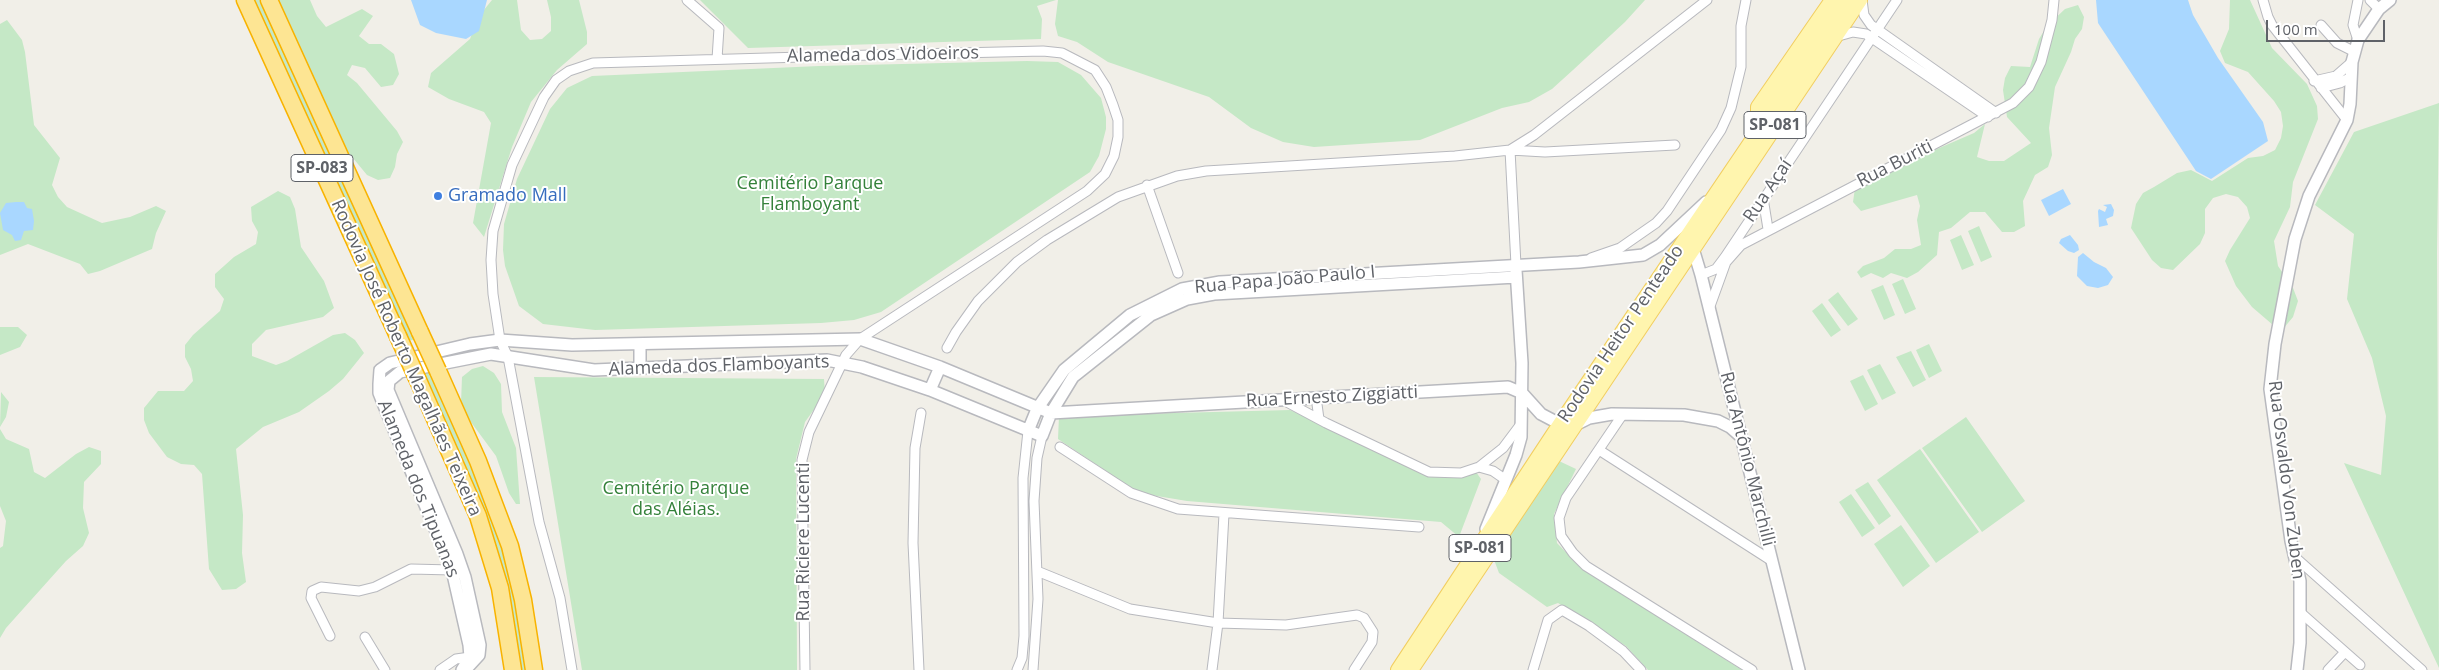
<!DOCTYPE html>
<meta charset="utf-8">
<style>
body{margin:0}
#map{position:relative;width:2439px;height:670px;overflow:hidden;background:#f1efe8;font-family:"Open Sans",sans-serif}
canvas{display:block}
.scale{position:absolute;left:2266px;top:20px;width:119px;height:22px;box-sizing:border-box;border:2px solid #5f6268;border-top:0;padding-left:6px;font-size:15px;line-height:18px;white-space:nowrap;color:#5f6268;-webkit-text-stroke:4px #fff;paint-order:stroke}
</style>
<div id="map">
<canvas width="2439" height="670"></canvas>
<div class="scale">100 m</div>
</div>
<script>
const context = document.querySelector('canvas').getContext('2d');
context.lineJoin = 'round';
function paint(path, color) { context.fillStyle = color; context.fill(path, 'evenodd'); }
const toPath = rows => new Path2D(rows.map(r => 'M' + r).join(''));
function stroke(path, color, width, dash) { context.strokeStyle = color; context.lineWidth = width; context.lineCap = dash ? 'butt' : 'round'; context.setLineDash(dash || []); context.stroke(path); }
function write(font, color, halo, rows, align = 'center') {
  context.font = font + ' "Open Sans",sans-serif'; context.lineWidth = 4; context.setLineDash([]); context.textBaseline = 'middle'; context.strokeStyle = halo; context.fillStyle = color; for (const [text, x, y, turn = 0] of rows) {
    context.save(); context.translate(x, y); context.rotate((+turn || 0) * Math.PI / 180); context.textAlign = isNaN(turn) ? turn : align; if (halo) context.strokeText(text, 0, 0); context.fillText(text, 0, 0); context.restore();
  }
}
paint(toPath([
 [251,0,263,0,418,339,407,341],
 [276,0,310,0,317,16,326,27,362,9,373,16,359,36,369,44,381,44,394,54,399,74,393,85,381,87,365,68,352,65,347,75,357,83,397,131,403,142,397,154,395,167,390,178,378,180,367,175,343,146],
 [492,0,517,0,521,30,530,40,542,39,551,31,551,17,547,0,579,0,587,32,587,44,557,70,531,102,512,147,484,237,473,223,491,123,484,112,449,99,428,87,431,73,470,39,479,16],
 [700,0,1056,0,1037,6,1042,19,1041,39,748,48],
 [1058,0,1645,0,1625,22,1573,70,1552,89,1529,102,1502,108,1420,140,1314,147,1283,142,1251,128,1209,97,1108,62,1077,42,1058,36,1055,24],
 [2230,0,2250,0,2272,48,2307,84,2317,106,2318,119,2293,182,2290,207,2274,241,2278,266,2293,288,2298,301,2293,317,2283,329,2273,325,2252,307,2236,286,2225,261,2230,250,2250,218,2247,207,2238,197,2226,194,2213,198,2205,209,2205,233,2200,244,2173,270,2161,268,2152,260,2131,228,2136,204,2143,193,2154,187,2177,173,2191,170,2212,181,2248,158,2263,156,2275,150,2281,138,2283,126,2281,112,2274,101,2248,72,2225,63,2220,51,2229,29],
 [2078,5,2084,17,2082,29,2075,39,2071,52,2055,87,2049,128,2052,155,2048,167,2035,175,2023,201,2025,226,2014,232,2002,232,1985,212,1970,212,1951,228,1939,232,1937,255,1918,272,1907,278,1891,273,1883,278,1871,273,1861,278,1857,272,1863,266,1884,258,1895,249,1911,249,1921,245,1917,220,1920,206,1917,195,1861,211,1853,202,1855,188,1900,165,1974,133,1985,124,1977,157,1989,161,2004,161,2031,143,2007,117,2003,90,2005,78,2011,66,2030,67,2039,39,2047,26,2065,9],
 [7,20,22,40,25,52,34,125,60,158,52,185,58,197,67,207,102,223,130,217,156,206,166,211,156,233,152,249,100,271,88,274,80,264,28,244,0,255,0,24],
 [1027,61,1058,62,1081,75,1101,98,1106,117,1106,129,1099,156,1090,172,881,312,854,320,821,323,595,330,543,324,519,306,505,266,503,250,504,224,517,179,550,109,567,88,592,76,819,66],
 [2439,103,2437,252,2439,668,2344,463,2381,475,2386,416,2372,358,2347,299,2354,234,2315,205,2354,132],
 [278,191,290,197,295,209,301,247,324,281,334,308,323,317,266,330,252,344,252,356,276,365,287,361,333,335,345,333,355,340,364,353,343,379,329,391,299,412,263,427,236,449,243,515,242,553,246,582,236,589,222,590,209,569,202,474,194,465,181,464,167,457,149,433,144,420,144,408,158,391,184,391,193,381,191,369,185,357,185,345,193,335,220,311,224,299,215,287,215,274,234,257,256,244,258,232,252,221,251,207],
 [1979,226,1992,257,1981,262,1968,231],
 [1961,235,1974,265,1962,270,1950,240],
 [1903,279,1916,309,1905,314,1892,284],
 [1883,285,1895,315,1884,320,1871,290],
 [1838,292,1858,319,1848,326,1828,300],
 [1822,303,1841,330,1831,337,1812,311],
 [0,327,18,327,27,335,20,347,0,355],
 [1929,344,1942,371,1929,378,1916,350],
 [1911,351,1926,380,1913,387,1896,357],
 [1880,364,1896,393,1882,400,1867,370],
 [483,366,494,373,501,384,502,412,516,448,520,504,516,504,509,493,496,456,465,414,461,403,462,377,472,369],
 [432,369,502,538,530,670,518,670,514,635,422,373],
 [1863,375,1878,404,1865,411,1850,381],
 [534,377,824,379,825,394,805,422,796,459,797,670,582,670],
 [1,392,9,402,6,417,0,427],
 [1290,410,1427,474,1476,472,1481,479,1459,537,1441,522,1187,501,1139,493,1058,439,1059,416],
 [1966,417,2025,501,1982,532,1922,448],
 [0,429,6,439,29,449,34,472,45,478,76,454,89,447,101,451,101,464,84,482,83,508,89,533,83,546,66,561,6,628,0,638,0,548,3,546,6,521,0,506],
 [1920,449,1979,532,1936,563,1877,480],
 [1559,461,1576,469,1554,514,1557,543,1580,567,1742,670,1648,670,1626,646,1558,603,1547,607,1499,573,1493,557],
 [1868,482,1891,516,1879,525,1855,490],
 [1851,494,1875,528,1862,537,1839,502],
 [1901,525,1930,566,1903,587,1874,544]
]), '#c5e8c6');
paint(toPath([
 [411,0,487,0,479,31,466,39,436,33,420,25],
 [2096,0,2188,0,2193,15,2218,58,2263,122,2268,141,2211,179,2196,171,2098,23],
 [2063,189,2071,204,2049,216,2041,200],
 [16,202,24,202,27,208,32,209,34,221,33,230,24,231,21,240,15,241,12,235,3,230,0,213,6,203],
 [2111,204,2114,210,2113,216,2106,219,2108,225,2099,227,2098,211,2099,209,2105,212,2107,207,2103,205],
 [2070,235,2078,245,2079,250,2074,253,2068,251,2059,243,2061,239],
 [2083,253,2094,262,2106,268,2113,277,2108,285,2098,288,2087,286,2077,276,2078,257]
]), '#a9d7ff');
const minor = toPath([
 [687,0,719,28,717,59],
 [1862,0,1864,15,1871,25,1996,113],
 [2263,0,2268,17,2272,25,2347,120],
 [2358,0,2353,25,2358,40],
 [2370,0,2379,9],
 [2321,25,2337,43,2355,52],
 [1835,37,1853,32,1866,34,1988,117],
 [2314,81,2336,76,2352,62],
 [2321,88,2340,83,2351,77],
 [1147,185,1178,273],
 [1763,198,1768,229],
 [1591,258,1620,248,1656,223,1667,211,1721,130,1731,108,1741,67,1741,26,1746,0],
 [1516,265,1510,150,1534,135,1707,0],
 [1701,275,1716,269,1725,257,1897,0],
 [1709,309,1726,262,1741,245,2013,103,2029,87,2041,62,2052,20,2054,0],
 [947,348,956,332,978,301,1017,262,1047,240,1118,197,1177,176,1206,171,1455,156,1510,150,1545,152,1675,145],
 [1316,397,1319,419],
 [1283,400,1326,423,1429,472,1461,473,1479,467,1503,448,1521,424],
 [1623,414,1566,498,1559,518,1561,536,1573,553,1586,566,1752,670],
 [1060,447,1131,493,1178,509,1419,527],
 [1599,450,1772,561],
 [1479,467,1493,471,1506,480],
 [2296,558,2422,670],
 [1037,571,1130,609,1218,623,1286,625,1357,615,1364,618,1373,632,1372,642,1354,670],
 [2300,612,2360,665],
 [330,636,311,598,312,591,321,587,359,591,375,587,411,569,452,570],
 [365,637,385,670],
 [440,670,456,659,470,657],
 [572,670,560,598,539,522,508,357,500,340,493,294,491,260,493,231,512,165,544,97,556,80,569,71,593,63,872,55,1043,51,1062,53,1095,70,1106,87,1113,105,1118,120,1118,137,1114,156,1105,174,1087,191,860,339,846,355,809,432,802,460,805,670],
 [919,670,913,543,915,448,921,413],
 [1017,670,1022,658,1024,636,1023,478,1028,431],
 [1033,670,1038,599,1034,501,1037,458,1042,436],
 [1212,670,1218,623,1224,514],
 [1533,670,1548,620,1562,610,1589,626,1623,651,1641,670],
 [2328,670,2345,652]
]);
const tertiary = toPath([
 [1686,246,1695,255,1701,275,1799,670],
 [640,344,640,368],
 [930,390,940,367],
 [1028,431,1037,409,1064,370,1130,315,1182,289,1220,282,1579,262,1643,255,1660,245,1706,202],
 [1486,529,1516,455,1521,437,1522,363,1516,270],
 [468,667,479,655,480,645,465,577,457,554,388,390,389,381,400,372,491,354,594,370,827,360,862,367,930,390,1042,436,1051,413,1073,377,1151,315,1187,299,1214,294,1516,277],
 [462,670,470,657,469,645,452,570,387,413,379,393,379,384,380,370,390,363,470,344,500,340,572,345,860,339,940,367,1051,413,1508,387,1522,393,1541,414,1560,424,1575,425,1589,418,1612,414,1684,415,1718,421,1730,427,1739,435],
 [2297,670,2300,643,2300,581,2291,541,2270,389,2275,344,2295,239,2309,196,2347,120,2350,104,2352,62,2358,40,2379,9,2390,0]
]);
const primary = toPath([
 [1758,133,1758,107,1832,0],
 [1398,670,1560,424,1847,0],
 [1411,670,1860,0]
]);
const motorway = toPath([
 [245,0,398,336],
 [269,0,420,332],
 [438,371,478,461,510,546,523,600,534,670],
 [417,378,478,516,500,588,513,670]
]);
stroke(minor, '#b8b9be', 11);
stroke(tertiary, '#b8b9be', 14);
stroke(primary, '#f2ce60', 16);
stroke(motorway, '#f8b300', 19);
stroke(minor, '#fff', 9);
stroke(tertiary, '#fff', 11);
stroke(primary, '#fff5ae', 14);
stroke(motorway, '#fde593', 16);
const motorwayBridge = toPath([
 [420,332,438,371],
 [398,336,417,378]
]);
stroke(motorwayBridge, '#f8b300', 19, []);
stroke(motorwayBridge, '#fde593', 16);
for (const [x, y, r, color] of [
 [438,196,5,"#3f7fe0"]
]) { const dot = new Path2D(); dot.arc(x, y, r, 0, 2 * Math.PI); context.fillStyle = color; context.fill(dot); stroke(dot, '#fff', 2); }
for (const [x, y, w] of [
 [1775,125,62],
 [322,168,62],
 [1480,548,62]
]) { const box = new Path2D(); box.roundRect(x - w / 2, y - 13.5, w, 27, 4); context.fillStyle = '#fff'; context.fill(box); stroke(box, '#5f6268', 1); }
write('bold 16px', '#5f6268', null, [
 ["SP-081",1775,125],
 ["SP-083",322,168],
 ["SP-081",1480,548]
]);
write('18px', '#5f6268', '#fff', [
 ["Alameda dos Vidoeiros",883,55,-1],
 ["Rua Buriti",1895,164,-27],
 ["Rua Açaí",1768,191,-56],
 ["Rua Papa João Paulo I",1285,280,-5],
 ["Rodovia Heitor Penteado",1621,334,-56],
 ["Rodovia José Roberto Magalhães Teixeira",406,358,66],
 ["Alameda dos Flamboyants",719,366,-2],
 ["Rua Ernesto Ziggiatti",1332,397,-3],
 ["Rua Antônio Marchilli",1747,459,76],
 ["Rua Osvaldo Von Zuben",2286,480,83],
 ["Alameda dos Tipuanas",418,489,68],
 ["Rua Riciere Lucenti",804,542,-90]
]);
write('18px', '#34813a', '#fff', [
 ["Cemitério Parque",810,184],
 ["Flamboyant",810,205],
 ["Cemitério Parque",676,489],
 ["das Aléias.",676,510]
]);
write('18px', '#366cbe', '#fff', [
 ["Gramado Mall",448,196]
], 'left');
</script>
